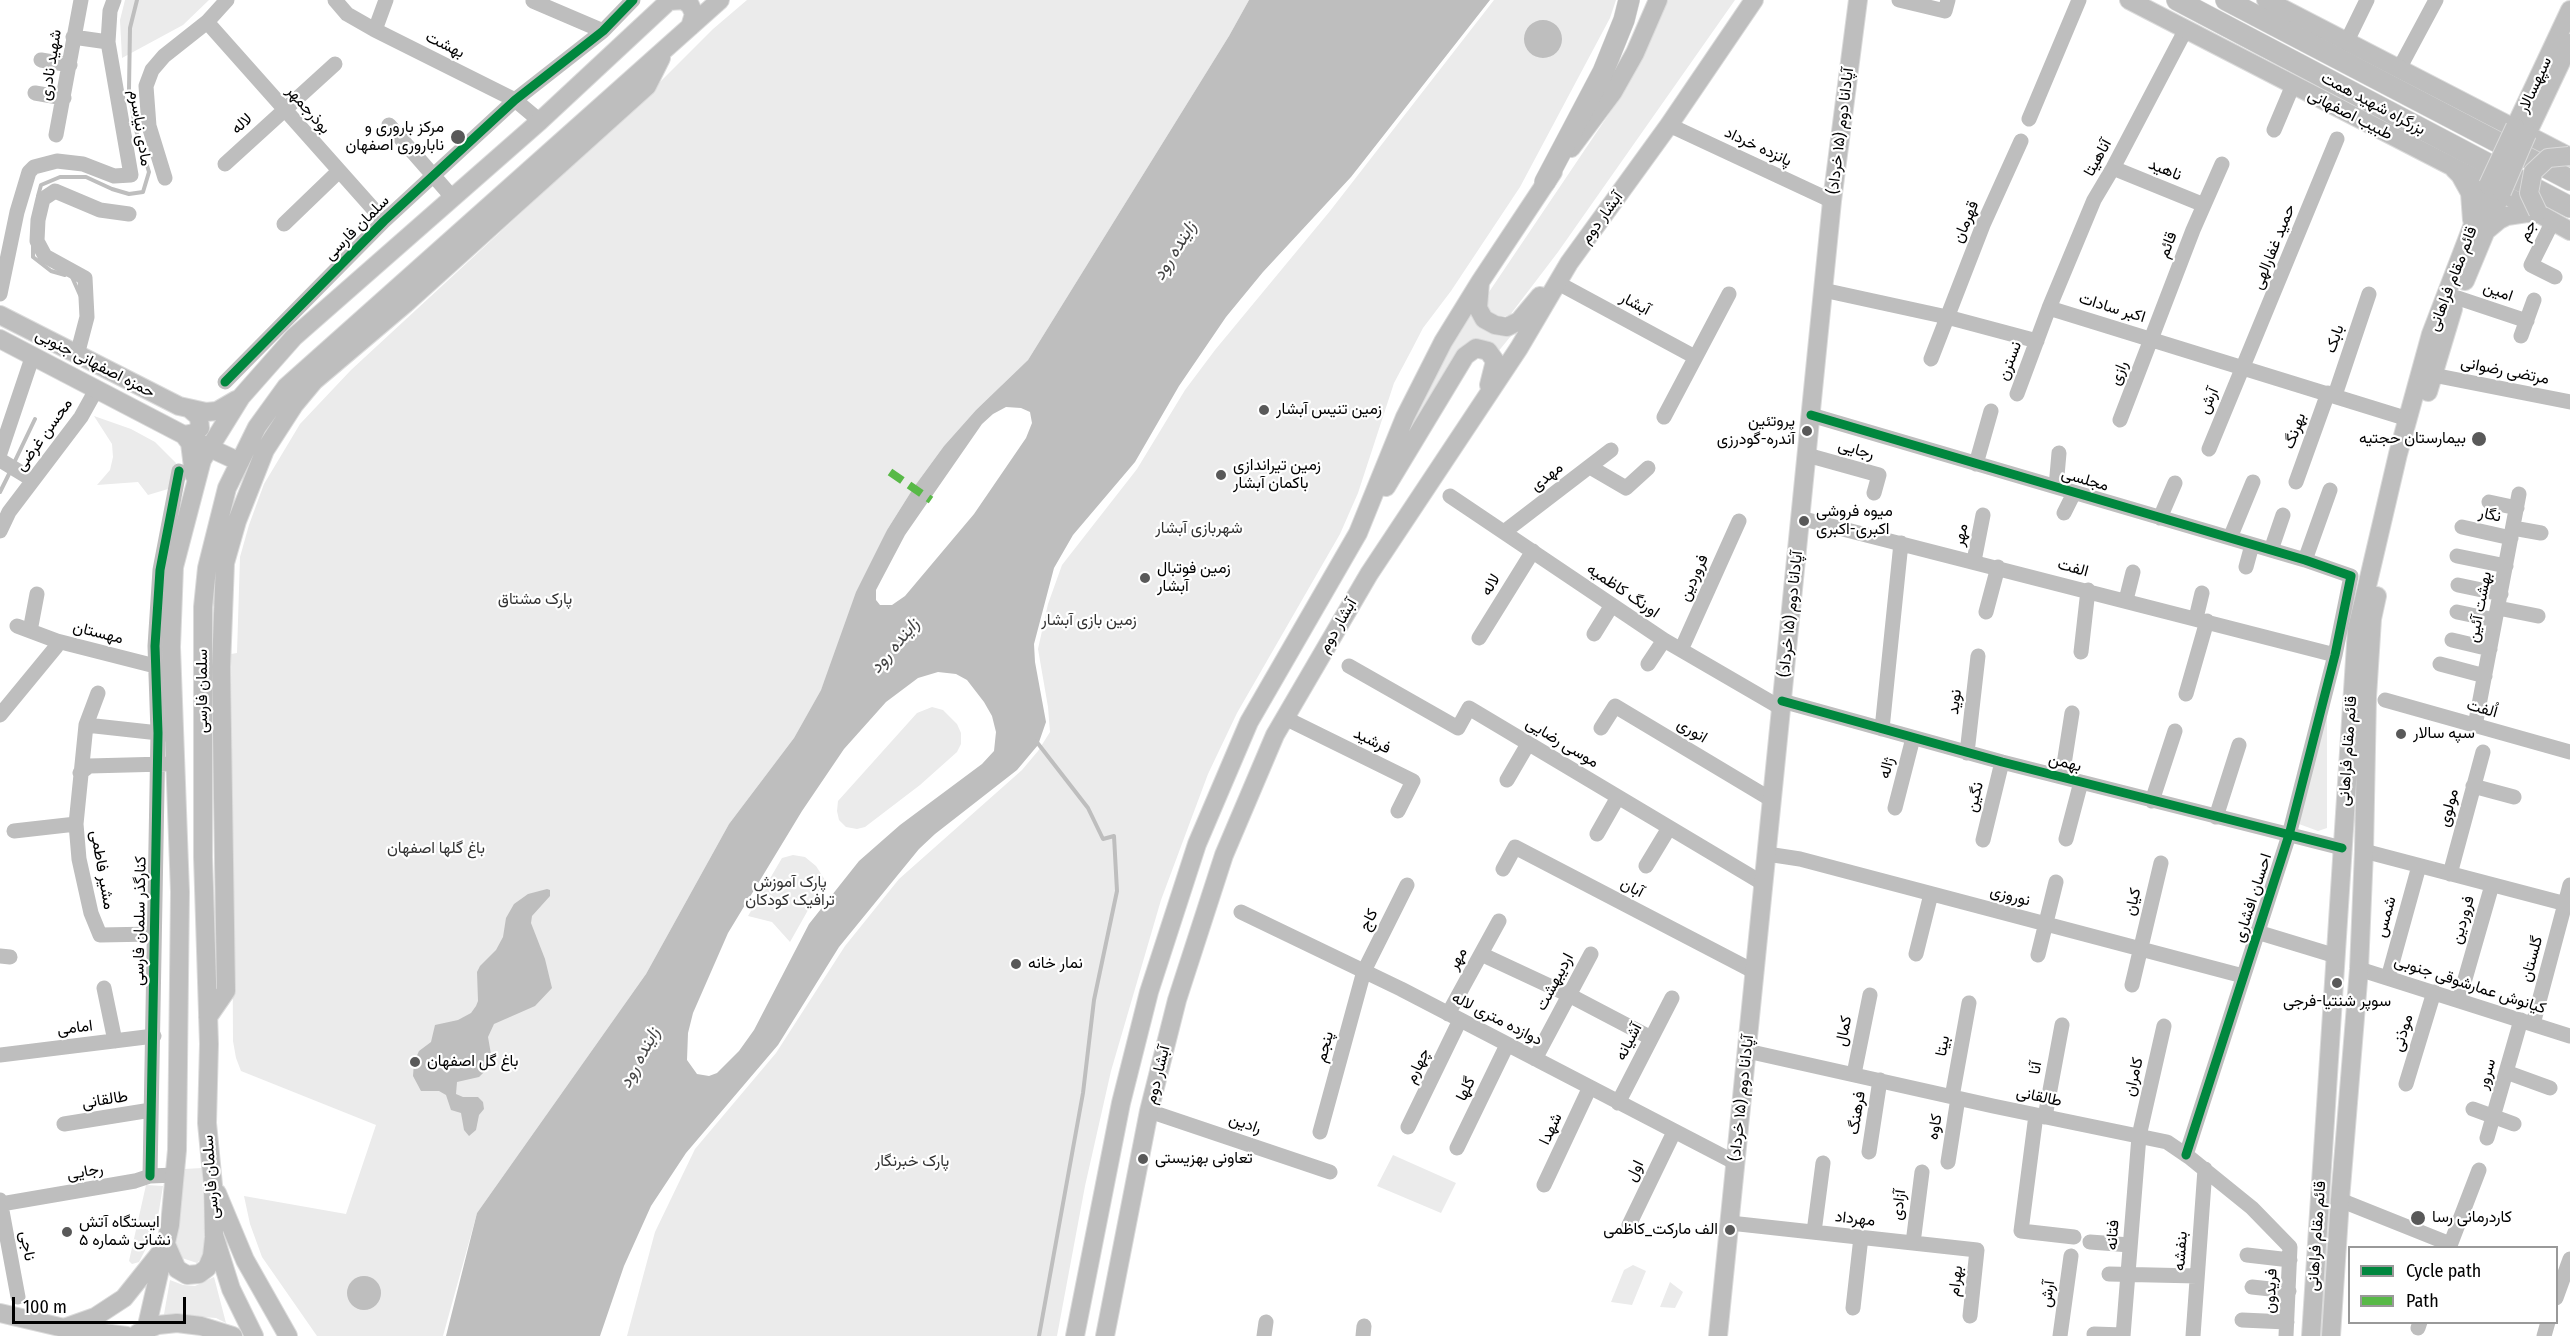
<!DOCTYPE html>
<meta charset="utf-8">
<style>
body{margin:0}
#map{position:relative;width:2570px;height:1336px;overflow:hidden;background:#fff;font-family:"Fira Sans Condensed",sans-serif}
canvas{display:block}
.legend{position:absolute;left:2348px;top:1246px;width:210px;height:78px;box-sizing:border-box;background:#fff;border:2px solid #999;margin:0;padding:8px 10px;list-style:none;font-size:18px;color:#000}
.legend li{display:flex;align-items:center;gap:12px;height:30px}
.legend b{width:30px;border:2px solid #999}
.scale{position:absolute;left:12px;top:1297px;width:174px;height:27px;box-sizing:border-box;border:3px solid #000;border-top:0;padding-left:8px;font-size:18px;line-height:21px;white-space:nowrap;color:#000;-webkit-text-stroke:4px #fff;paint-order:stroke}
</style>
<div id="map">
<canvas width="2570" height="1336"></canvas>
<ul class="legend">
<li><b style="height:8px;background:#00873e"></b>Cycle path</li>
<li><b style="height:8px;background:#58b947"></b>Path</li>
</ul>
<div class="scale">100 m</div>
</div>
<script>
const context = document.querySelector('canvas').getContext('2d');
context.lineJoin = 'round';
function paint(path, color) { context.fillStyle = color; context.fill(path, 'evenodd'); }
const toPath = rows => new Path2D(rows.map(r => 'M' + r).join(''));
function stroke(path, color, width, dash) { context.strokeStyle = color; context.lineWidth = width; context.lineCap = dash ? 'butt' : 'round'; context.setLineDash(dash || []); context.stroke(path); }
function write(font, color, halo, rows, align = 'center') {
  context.font = font + ' "Fira Sans Condensed",Vazirmatn,sans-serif'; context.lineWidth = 4.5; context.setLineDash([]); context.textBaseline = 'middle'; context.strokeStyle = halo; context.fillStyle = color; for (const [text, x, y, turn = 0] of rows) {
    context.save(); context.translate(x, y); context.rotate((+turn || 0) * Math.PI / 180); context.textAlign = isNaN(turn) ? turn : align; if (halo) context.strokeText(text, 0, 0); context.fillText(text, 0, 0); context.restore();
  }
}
paint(toPath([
 [125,0,209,0,183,25,122,58,120,20],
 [747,0,1249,0,1229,36,1028,360,976,410,944,446,914,487,887,530,821,690,794,738,729,824,646,974,477,1213,443,1336,317,1336,262,1257,250,1224,244,1196,346,1214,376,1125,241,1071,236,1058,233,1041,231,654,237,653,240,557,249,525,264,484,300,424,351,370,628,114,713,29],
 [1494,0,1616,0,1610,18,1520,187,1451,291,1423,328,1410,353,1394,383,1358,493,1340,534,1237,713,1208,774,1161,900,1111,1071,1085,1186,1057,1336,627,1336,655,1232,695,1149,776,1053,845,946,899,879,1022,770,1038,751,1050,732,1048,707,1038,649,1048,604,1062,565,1137,469,1185,390,1215,350,1330,211],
 [1665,0,1735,0,1558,252,1510,315,1497,318,1487,309,1485,302,1489,292,1619,99],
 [1471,308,1515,331,1497,353,1493,345,1482,340,1472,342,1399,458,1419,399],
 [94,416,131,429,155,442,176,463,168,489,148,495,138,482,97,485,110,470,113,457,112,444],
 [932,707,943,710,957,724,961,733,961,744,957,752,920,785,865,827,857,829,846,827,839,820,837,811,838,801,917,713],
 [2327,712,2327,828,2318,831,2299,824],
 [793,855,805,857,816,866,825,880,790,942,772,922,748,916,782,858],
 [1393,1155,1456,1183,1441,1213,1377,1186],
 [202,1168,205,1254,197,1263,179,1257,176,1242,184,1169],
 [146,1185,163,1186,156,1229,139,1262,132,1264,129,1261],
 [1633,1265,1646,1271,1632,1305,1611,1302,1624,1270],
 [214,1277,226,1323,216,1318,179,1315,163,1320,170,1280,183,1285,195,1286],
 [1670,1282,1683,1292,1675,1308,1660,1307]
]), '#ebebeb');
paint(toPath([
 [1249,0,1490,0,1351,177,1263,272,1226,317,1179,386,1135,462,1073,535,1054,568,1034,644,1035,662,1046,722,1038,745,1017,770,935,834,919,849,839,947,778,1045,686,1153,651,1206,624,1266,600,1336,446,1336,477,1213,646,974,729,824,794,738,821,690,856,592,887,530,914,487,944,446,976,410,1028,360,1229,36],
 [1006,407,1021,408,1030,412,1032,423,1026,438,974,514,905,596,892,605,880,605,876,600,876,590,905,535,982,424,993,414],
 [938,672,956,674,967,680,984,702,992,716,996,732,994,751,982,764,900,825,859,861,809,924,754,1030,739,1051,717,1073,709,1076,697,1074,687,1060,688,1033,693,1013,728,933,802,811,844,749,886,702,918,678],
 '1524 39a19 19 0 1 1 38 0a19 19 0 1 1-38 0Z',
 [547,889,550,890,550,896,532,916,531,923,545,959,552,988,535,1006,494,1024,488,1037,492,1060,485,1071,479,1077,457,1082,456,1094,463,1097,478,1097,483,1102,484,1109,479,1115,476,1130,469,1136,464,1130,461,1113,451,1110,446,1095,439,1091,421,1091,413,1076,414,1062,419,1051,431,1042,435,1025,458,1020,471,1013,476,1006,478,1001,477,972,480,966,496,950,503,937,506,918,514,904,528,894],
 '347 1293a17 17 0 1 1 34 0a17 17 0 1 1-34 0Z'
]), '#bebebe');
stroke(toPath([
 [38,196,41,185,60,177,86,177,112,189,129,194,143,192,149,172,135,127,129,89,130,28,137,0],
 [33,245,33,257,51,271,65,275],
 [72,277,80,295],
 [13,465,35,419],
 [0,492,10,472],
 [1036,741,1088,808,1103,839,1114,836,1117,891,1094,1000,1083,1093,1039,1336]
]), '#bebebe', 4);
const major = toPath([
 [2129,0,2488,185,2570,231],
 [2266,0,2570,157],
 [669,1,683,0,690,5,694,14,690,27],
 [2515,127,2570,10],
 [2527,134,2570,43],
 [1571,148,1613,92,1635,53,1658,0],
 [2454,169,2460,175,2470,193,2472,220],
 [2487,230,2499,220,2507,216,2527,213,2538,214],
 [2465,281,2502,192],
 [1480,283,1478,308,1484,319,1495,325,1507,327,1519,321,1540,296],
 [0,315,179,406,206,412,217,411,236,400],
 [0,339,184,435,190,443,194,475],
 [2428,392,2453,309],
 [184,435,194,433,200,428,199,417,191,410],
 [199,443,240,462],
 [1386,487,1465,356,1476,348,1488,351,1495,361,1489,385],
 [208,1017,226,991,221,667,225,563,237,521,265,450,294,405,314,381,405,304,647,86,661,58],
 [217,1193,245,1260,288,1336],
 [166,1244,177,1269,187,1275,199,1274,207,1268,212,1256,214,1238],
 [0,1313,64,1328,127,1336],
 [64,1328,95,1317,124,1298,160,1253],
 [146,1330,170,1225,177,1150,180,892,171,647,174,567,202,460,241,397,294,337,540,121,670,0],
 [138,1333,158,1325,177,1323,201,1326,233,1336],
 [254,1336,231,1289,214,1235,213,1185,207,1123,209,1044,203,857,203,607,207,568,227,488,257,427,286,387,720,0],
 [1075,1336,1121,1103,1149,992,1197,844,1249,722,1358,533,1405,417,1443,342,1480,282,1553,172],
 [1105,1336,1149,1111,1177,1000,1224,855,1275,735,1369,574,1519,348,1569,263,1669,125,1754,0],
 [1718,1336,1832,201,1858,0],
 [2311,1336,2357,629,2398,454,2431,334,2488,185],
 [2331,1336,2340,1200,2359,969,2364,851,2367,697,2372,619,2377,596]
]);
const highway = toPath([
 [2177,0,2570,207],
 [2226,0,2570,180],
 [1545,182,1603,72,1624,20,1629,0]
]);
stroke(major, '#dbdbdb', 20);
stroke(highway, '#dbdbdb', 22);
stroke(toPath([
 [335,0,347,14,375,30,515,100,540,121],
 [1899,0,1945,11,1948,0],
 [533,1,603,31],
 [207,22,384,221],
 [375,30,386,0],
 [73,37,108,42],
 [2346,43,2367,0],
 [41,60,70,65],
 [2399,69,2436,0],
 [35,93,64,98],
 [2029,119,2079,0],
 [389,125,453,198],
 [1669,125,1832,201],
 [2274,130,2293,85],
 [56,135,81,0],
 [225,164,335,64],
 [2113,168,2204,205],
 [165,178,149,126,146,86,152,70,164,56,207,22,227,0],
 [2553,221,2531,265,2555,277],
 [284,224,339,171],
 [1558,283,1695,357],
 [1823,290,1947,317,2037,341],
 [0,294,17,212,29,172,34,167,57,161,83,164,114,176,131,175,108,42,110,11,114,0],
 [2458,298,2527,321],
 [2049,308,2094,200,2113,168,2186,29],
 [2521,336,2534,300],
 [77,355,87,317,85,278,45,256,37,241,38,220,43,199,55,191,100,210,129,214],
 [1931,359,1983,225,2021,141],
 [2433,375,2570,402],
 [225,382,384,221,515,100,603,31,633,0],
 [2017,394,2049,308,2408,419],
 [2335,395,2369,294],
 [1811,415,2305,560,2351,576,2335,655,2289,835,2186,1155],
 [1664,417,1729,294],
 [2120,420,2193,230,2222,164],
 [2209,449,2337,139],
 [0,453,32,358],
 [1807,455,1879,475,1874,493],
 [0,460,33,480],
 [1976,464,1991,411],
 [1590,467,1626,488,1648,468],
 [2296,482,2328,393],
 [2056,487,2059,453],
 [1450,496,1664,640,1781,708],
 [2489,502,2517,508],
 [2064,513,2074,493],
 [1800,518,2335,655],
 [2160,518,2175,483],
 [2462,527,2511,538],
 [2513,528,2541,533],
 [0,531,9,512,81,417,96,390],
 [1504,532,1611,450],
 [2230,538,2253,482],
 [2271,550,2283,515],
 [2457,556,2506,566],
 [2305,560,2330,490],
 [1974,561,1983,515],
 [2246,567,2252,545],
 [2458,585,2501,594],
 [2126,600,2133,572],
 [2498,608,2538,616],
 [1986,612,1998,567],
 [2457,612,2495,620],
 [2196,618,2202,593],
 [17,626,57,641,163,668],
 [30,631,37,594],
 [1594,634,1612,605],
 [1479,638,1533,551],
 [2452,640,2490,649],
 [1681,650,1739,521],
 [2081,652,2088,590],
 [1648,664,1664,640],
 [2440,664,2485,676],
 [1349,666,1458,728,1469,708,1764,884],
 [98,693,86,725,76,824,79,859,91,913,100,935,154,934],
 [2186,694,2207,621],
 [2385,700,2570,752],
 [1782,701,2002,762,2342,848],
 [0,715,56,647,57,641],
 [1285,718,1413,781,1398,811],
 [86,725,168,734],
 [2475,726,2519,494],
 [1601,728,1615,706,1772,800],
 [1882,729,1901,543],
 [1967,753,1978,656],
 [80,773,89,766,165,764],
 [2062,777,2072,713],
 [1507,780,1528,744],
 [2473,786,2514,797],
 [2152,801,2175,731],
 [1895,808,1913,738],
 [2216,817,2239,745],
 [14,831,76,824],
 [1597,834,1618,797],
 [2066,839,2081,782],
 [1983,840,2002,762],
 [2364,851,2570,905],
 [1767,854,1800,859,2243,976],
 [1646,866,1669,828],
 [1503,869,1515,847,1755,972],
 [2450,874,2483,752],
 [1241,912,1401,989,1736,1163],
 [2257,932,2336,956],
 [1481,954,1569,995,1651,1038],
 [1916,954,1931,894],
 [2038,955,2056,882],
 [0,956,10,957],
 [2359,969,2570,1036],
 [2388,978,2419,866],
 [2132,985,2161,863],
 [104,988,115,1041],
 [2459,1000,2492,885],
 [1448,1014,1499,921],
 [2533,1024,2570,885],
 [1747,1051,1993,1106,2167,1142,2189,1157,2252,1208,2290,1247,2286,1336],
 [0,1055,154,1036],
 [1535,1059,1591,954],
 [2506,1072,2550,1088],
 [1854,1074,1870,995],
 [2406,1084,2434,992],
 [1952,1097,1969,1003],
 [1618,1103,1672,998],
 [2473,1109,2514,1124],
 [1149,1111,1330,1172],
 [2036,1115,2021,1231,2074,1237],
 [2045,1117,2062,1025],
 [64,1124,151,1110],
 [1408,1127,1460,1020],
 [1320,1132,1364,971,1407,885],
 [2487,1138,2521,1020],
 [1457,1148,1507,1045],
 [1869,1152,1880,1080],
 [1948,1162,1958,1098],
 [150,1176,158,733,155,646,160,570,179,471],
 [1544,1185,1590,1087],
 [0,1200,18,1297],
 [2340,1200,2450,1244],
 [1,1204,135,1181,150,1176,175,1175],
 [1730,1223,1977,1250,1970,1316],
 [1629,1225,1674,1132],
 [1814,1232,1823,1163],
 [2090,1242,2130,1245],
 [1913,1243,1922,1172],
 [2449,1248,2479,1170],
 [2247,1255,2290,1260],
 [2109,1274,2197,1276],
 [2252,1287,2289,1291],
 [2556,1298,2570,1259],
 [1853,1308,1861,1237],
 [2242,1320,2287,1322],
 [2418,1328,2420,1322],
 [2094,1334,2123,1335],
 [1264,1336,1266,1322],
 [1363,1336,1364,1326],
 [2060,1336,2071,1256],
 [2123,1336,2139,1136,2164,1026],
 [2193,1336,2205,1169],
 [2544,1336,2548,1322]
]), '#bebebe', 15);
stroke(major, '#bebebe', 18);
stroke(highway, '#bebebe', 21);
const majorBridge = toPath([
 [2488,185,2515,127],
 [2502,192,2527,134],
 [2538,212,2529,193,2533,172,2548,158,2569,156]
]);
stroke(majorBridge, '#dbdbdb', 20, []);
stroke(majorBridge, '#bebebe', 18);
stroke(toPath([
 [890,472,931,500]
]), '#58b947', 8, [15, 8]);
stroke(toPath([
 [225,382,384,221,515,100,603,31,633,0],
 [1811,415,2305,560,2351,576,2335,655,2289,835,2186,1155],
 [1782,701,2002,762,2342,848],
 [150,1176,158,733,155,646,160,570,179,471]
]), '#00873e', 9);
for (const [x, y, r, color] of [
 [458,137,8,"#595959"],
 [1264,410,6,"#595959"],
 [1807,431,6,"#595959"],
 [2479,439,8,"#595959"],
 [1221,475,6,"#595959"],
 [1804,521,6,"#595959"],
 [1145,578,6,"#595959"],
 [2401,734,6,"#595959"],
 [1016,964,6,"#595959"],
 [2337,983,6,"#595959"],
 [415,1062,6,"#595959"],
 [1143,1159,6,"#595959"],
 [2418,1218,8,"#595959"],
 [1730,1230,6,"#595959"],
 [67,1232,6,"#595959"]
]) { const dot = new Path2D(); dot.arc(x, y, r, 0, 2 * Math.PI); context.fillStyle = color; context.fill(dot); stroke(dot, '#fff', 2); }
write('16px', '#000', '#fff', [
 ["بهشت",445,45,26],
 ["شهید نادری",51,65,-81],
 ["سپهسالار",2535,85,-65],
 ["بزرگراه شهید همت",2373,104,28],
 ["بوذرجمهر",308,110,49],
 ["طبیب اصفهانی",2350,115,27],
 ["لاله",242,124,-43],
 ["مادی نیاسرم",140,128,81],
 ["آپادانا دوم (۱۵ خرداد)",1841,131,-83],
 ["پانزده خرداد",1758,147,25],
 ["آناهیتا",2098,158,-61],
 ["ناهید",2165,170,22],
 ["آبشار دوم",1602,218,-54],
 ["قهرمان",1966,222,-67],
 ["سلمان فارسی",357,228,-45],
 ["جم",2528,231,-64],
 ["قائم",2168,245,-69],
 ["حمید غفارالهی",2274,247,-68],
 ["قائم مقام فراهانی",2453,279,-69],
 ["امین",2498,292,19],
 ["آبشار",1635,304,28],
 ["اکبر سادات",2112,308,17],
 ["بابک",2335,339,-71],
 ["نسترن",2010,361,-69],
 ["حمزه اصفهانی جنوبی",95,364,27],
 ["مرتضی رضوانی",2505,371,11],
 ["رازی",2119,373,-68],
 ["آرش",2209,401,-67],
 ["بهرنگ",2295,431,-70],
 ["محسن غرضی",44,435,-54],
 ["رجایی",1856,450,16],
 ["مهدی",1547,477,-38],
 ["مجلسی",2085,480,16],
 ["نگار",2490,515,12],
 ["مهر",1961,535,-79],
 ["الفت",2073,568,15],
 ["فروردین",1694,578,-66],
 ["لاله",1491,585,-58],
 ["اورنگ کاظمیه",1623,591,34],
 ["بهشت آئین",2480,607,-79],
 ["آپادانا دوم (۱۵ خرداد)",1791,614,-84],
 ["آبشار دوم",1338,626,-60],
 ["مهستان",98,633,14],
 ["سلمان فارسی",203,691,-90],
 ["نوید",1955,702,-83],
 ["اُلفت",2482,709,16],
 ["انوری",1692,731,31],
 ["فرشید",1372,741,26],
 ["موسی رضایی",1562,743,31],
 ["قائم مقام فراهانی",2348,751,-86],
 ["بهمن",2065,763,14],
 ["ژاله",1887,768,-76],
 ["نگین",1975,797,-76],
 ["مولوی",2449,808,-75],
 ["مشیر فاطمی",102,870,80],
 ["آبان",1632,888,28],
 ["نوروزی",2010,896,15],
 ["احسان افشاری",2253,898,-72],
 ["کیان",2133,902,-77],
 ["شمس",2386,917,-75],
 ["کاج",1369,920,-63],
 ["فروردین",2463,920,-74],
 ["کنارگذر سلمان فارسی",140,921,-89],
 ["مهر",1458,959,-62],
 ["گلستان",2532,959,-75],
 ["اردیبهشت",1555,982,-62],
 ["کیانوش عمارشوقی جنوبی",2470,985,18],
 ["دوازده متری لاله",1497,1019,27],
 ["امامی",75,1028,-7],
 ["کمال",1844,1031,-79],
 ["موذنی",2403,1033,-73],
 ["آشیانه",1629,1042,-63],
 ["بیتا",1943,1046,-79],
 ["پنجم",1325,1047,-75],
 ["چهارم",1418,1066,-65],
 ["آنا",2036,1068,-80],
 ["سرور",2487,1074,-74],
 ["آبشار دوم",1158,1075,-76],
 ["کامران",2134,1077,-77],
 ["گلها",1466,1089,-64],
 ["طالقانی",2039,1097,12],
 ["آپادانا دوم (۱۵ خرداد)",1742,1098,-84],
 ["طالقانی",105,1100,-9],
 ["فرهنگ",1857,1113,-81],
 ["رادین",1245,1124,19],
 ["کاوه",1935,1127,-80],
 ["شهدا",1551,1129,-65],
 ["اول",1635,1171,-64],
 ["رجایی",85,1172,-10],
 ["سلمان فارسی",211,1177,-94],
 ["آزادی",1899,1205,-83],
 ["مهرداد",1855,1219,6],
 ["فتانه",2113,1235,-86],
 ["قائم مقام فراهانی",2317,1236,-86],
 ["ناجی",27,1246,80],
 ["بنفشه",2181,1251,-86],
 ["بهرام",1956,1281,-83],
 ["فریدون",2271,1291,-87],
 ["آرش",2048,1294,-82]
]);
write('16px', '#000', '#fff', [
 ["مرکز باروری و",444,128,"right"],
 ["ناباروری اصفهان",444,146,"right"],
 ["زمین تنیس آبشار",1276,410],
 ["پروتئین",1795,422,"right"],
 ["آندره-گودرزی",1795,440,"right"],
 ["بیمارستان حجتیه",2466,439,"right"],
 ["زمین تیراندازی",1233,466],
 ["باکمان آبشار",1233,484],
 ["میوه فروشی",1816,512],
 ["اکبری-اکبری",1816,530],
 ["زمین فوتبال",1157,569],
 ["آبشار",1157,587],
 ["سپه سالار",2413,734],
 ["نمار خانه",1028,964],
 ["سوپر شنتیا-فرجی",2337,1002,"center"],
 ["باغ گل اصفهان",427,1062],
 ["تعاونی بهزیستی",1155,1159],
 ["کاردرمانی رسا",2432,1218],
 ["ایستگاه آتش",79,1223],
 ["نشانی شماره ۵",79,1241],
 ["الف مارکت_کاظمی",1718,1230,"right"]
], 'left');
write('16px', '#323232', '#fff', [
 ["شهربازی آبشار",1199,529],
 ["پارک مشتاق",535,600],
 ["زمین بازی آبشار",1089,621],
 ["باغ گلها اصفهان",436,849],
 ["پارک آموزش",790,883],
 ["ترافیک کودکان",790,901],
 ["پارک خبرنگار",912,1162]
]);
write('italic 18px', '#434343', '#fff', [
 ["زاینده رود",1175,251,-58],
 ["زاینده رود",895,646,-50],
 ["زاینده رود",640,1058,-62]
]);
</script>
